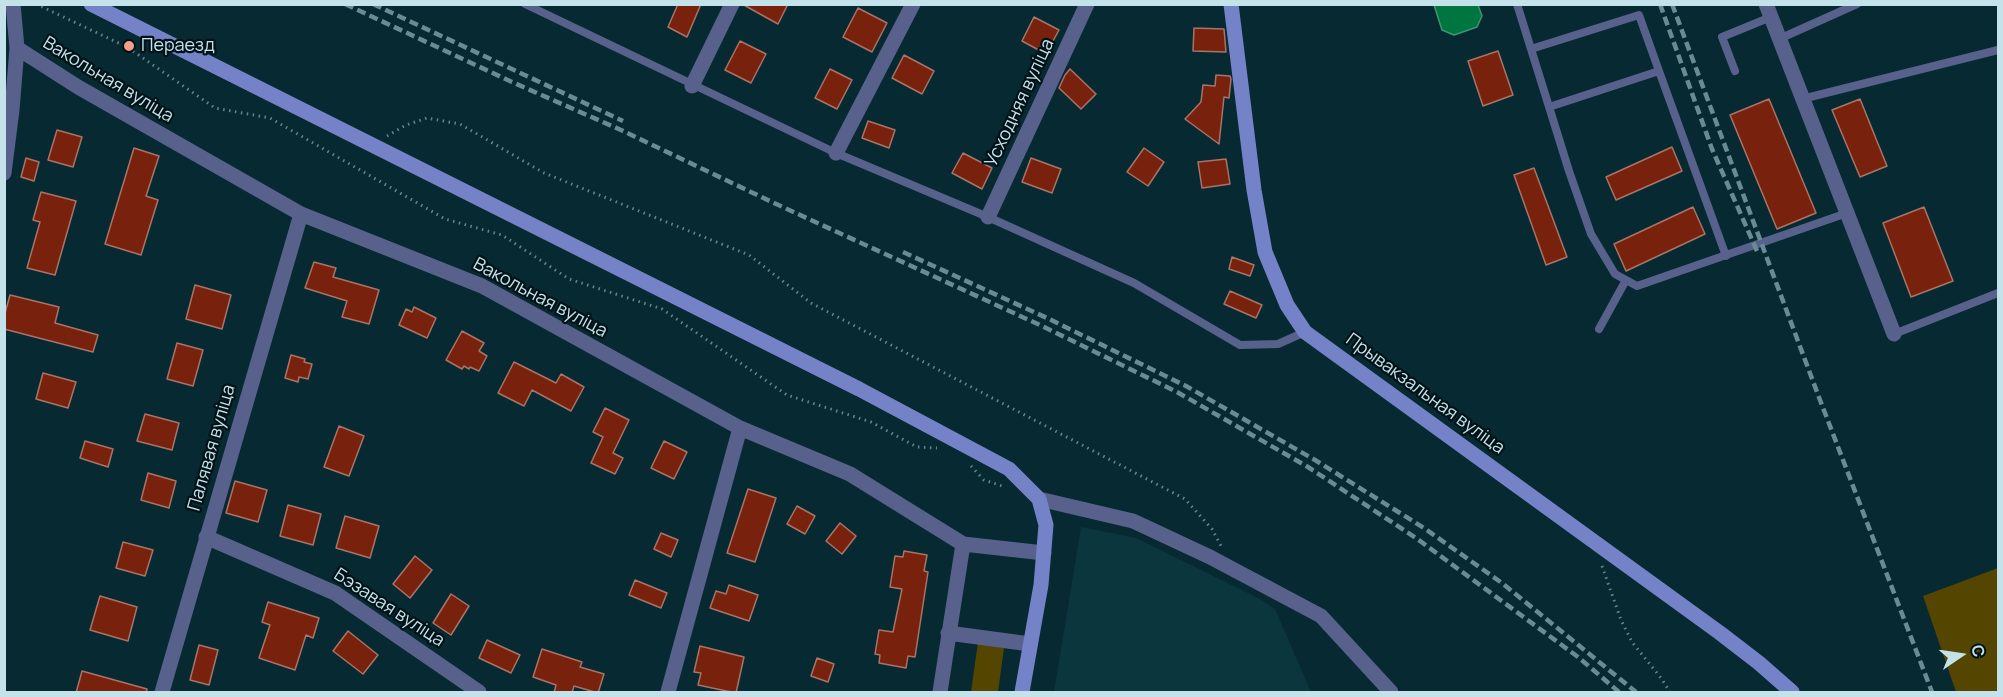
<!DOCTYPE html>
<meta charset="utf-8">
<style>
body{margin:0}
#map{position:relative;width:2003px;height:697px;overflow:hidden;background:#072a32;font-family:Manrope,sans-serif}
canvas{display:block}
.frame{position:absolute;inset:0;border:6px solid #c3e2ea;pointer-events:none}
.north{position:absolute;left:1931px;top:625px;width:60px;height:60px;-webkit-text-stroke:4px #001217;paint-order:stroke;rotate:77deg;font-size:16px;font-weight:700;line-height:24px;text-align:center;color:#c3e2ea}
.north::after{content:'';display:block;margin:auto;width:21px;height:27px;background:#c3e2ea;clip-path:polygon(50% 0,100% 100%,50% 72%,0 100%)}
</style>
<div id="map">
<canvas width="2003" height="697"></canvas>
<div class="frame"></div>
<div class="north">С</div>
</div>
<script>
const context = document.querySelector('canvas').getContext('2d');
context.lineJoin = 'round';
function paint(path, color) { context.fillStyle = color; context.fill(path, 'evenodd'); }
const toPath = rows => new Path2D(rows.map(r => 'M' + r).join(''));
function stroke(path, color, width, dash) { context.strokeStyle = color; context.lineWidth = width; context.lineCap = dash ? 'butt' : 'round'; context.setLineDash(dash || []); context.stroke(path); }
function write(font, color, halo, rows, align = 'center') {
  context.font = font + ' Manrope,sans-serif'; context.lineWidth = 4.5; context.setLineDash([]); context.textBaseline = 'middle'; context.strokeStyle = halo; context.fillStyle = color; for (const [text, x, y, turn = 0] of rows) {
    context.save(); context.translate(x, y); context.rotate((+turn || 0) * Math.PI / 180); context.textAlign = isNaN(turn) ? turn : align; if (halo) context.strokeText(text, 0, 0); context.fillText(text, 0, 0); context.restore();
  }
}
paint(toPath([
 [1081,527,1136,538,1260,599,1275,609,1311,692,1054,692]
]), '#0b363e');
paint(toPath([
 [1998,568,1998,692,1956,692,1923,596],
 [978,642,1004,648,998,692,971,692]
]), '#544501');
const water = toPath([
 [1434,5,1478,5,1482,16,1477,27,1454,35,1442,30,1434,5]
]);
paint(water, '#007540');
stroke(water, '#3a9673', 1.5);
const building = toPath([
 [678,4,701,4,687,37,668,27,678,4],
 [742,4,788,4,778,24,742,4],
 [858,8,887,23,872,52,843,37,858,8],
 [1034,17,1059,30,1046,54,1022,41,1034,17],
 [1194,28,1224,29,1226,52,1193,51,1194,28],
 [740,41,766,54,751,83,725,70,740,41],
 [1498,51,1513,95,1483,106,1468,61,1498,51],
 [904,55,934,71,922,94,892,78,904,55],
 [830,69,852,80,837,109,815,98,830,69],
 [1070,69,1096,94,1081,109,1059,88,1065,75,1070,69],
 [1216,75,1230,76,1231,79,1229,98,1224,97,1219,144,1185,119,1201,102,1203,85,1215,86,1216,75],
 [1769,99,1816,213,1777,229,1730,115,1769,99],
 [1860,99,1887,166,1860,177,1832,110,1860,99],
 [868,121,895,130,889,148,862,138,868,121],
 [57,130,82,137,73,167,48,160,57,130],
 [1672,147,1682,171,1616,200,1606,177,1672,147],
 [134,148,159,156,146,196,158,200,141,255,105,244,134,148],
 [1144,148,1164,162,1148,186,1127,172,1144,148],
 [963,153,992,168,982,189,952,173,963,153],
 [26,158,39,162,34,181,21,177,26,158],
 [1031,158,1061,169,1052,193,1022,182,1031,158],
 [1226,159,1230,184,1202,188,1198,162,1226,159],
 [1534,168,1567,257,1546,265,1514,175,1534,168],
 [41,192,76,201,55,275,27,268,40,222,33,220,41,192],
 [1693,207,1705,234,1626,271,1614,244,1693,207],
 [1924,207,1953,281,1911,297,1883,223,1924,207],
 [1232,257,1254,265,1250,276,1229,269,1232,257],
 [314,262,336,268,333,277,379,290,369,324,342,317,347,301,305,288,314,262],
 [195,285,231,295,222,329,186,319,195,285],
 [1230,291,1262,305,1256,318,1224,304,1230,291],
 [10,295,59,307,55,323,98,335,93,352,4,329,4,317,10,295],
 [414,307,436,318,427,338,399,325,406,309,412,312,414,307],
 [462,331,484,343,479,351,487,356,479,371,470,367,469,369,464,366,462,369,446,360,462,331],
 [177,343,203,350,193,386,167,379,177,343],
 [291,355,305,359,304,362,312,364,308,379,299,377,298,382,285,378,291,355],
 [514,362,556,383,561,374,584,387,571,411,532,390,524,406,498,393,514,362],
 [43,373,76,382,68,408,36,399,43,373],
 [605,408,629,420,613,453,623,458,615,474,591,463,603,437,593,432,605,408],
 [145,414,179,423,172,450,137,441,145,414],
 [339,426,364,436,349,476,324,467,339,426],
 [85,441,113,449,108,467,80,458,85,441],
 [664,441,687,452,674,479,651,468,664,441],
 [148,473,176,481,169,508,141,500,148,473],
 [235,481,267,490,258,522,226,513,235,481],
 [748,489,776,498,755,562,727,553,748,489],
 [288,505,321,514,313,545,280,536,288,505],
 [797,506,815,516,805,534,787,524,797,506],
 [345,516,379,526,370,558,336,548,345,516],
 [840,523,856,536,842,554,826,541,840,523],
 [661,533,678,540,671,557,654,549,661,533],
 [123,542,153,550,145,576,116,568,123,542],
 [904,551,927,555,924,571,928,572,915,657,908,656,906,668,879,663,880,655,875,654,879,630,893,632,902,589,890,587,895,556,903,557,904,551],
 [415,556,432,570,410,598,393,584,415,556],
 [635,580,667,593,661,608,629,595,635,580],
 [729,585,758,595,749,621,710,608,716,591,726,594,729,585],
 [451,594,469,606,451,635,433,623,451,594],
 [100,596,137,607,128,641,90,630,100,596],
 [268,602,319,618,313,638,306,635,295,670,259,658,270,625,262,622,268,602],
 [348,631,378,655,363,674,333,651,348,631],
 [487,640,520,655,511,673,479,658,487,640],
 [199,645,218,650,209,685,190,680,199,645],
 [700,646,744,657,736,693,698,685,701,673,694,672,700,646],
 [542,649,582,662,580,667,604,674,598,693,574,686,572,693,554,693,556,685,533,677,542,649],
 [817,658,834,664,828,682,811,676,817,658],
 [82,671,147,689,146,693,76,693,82,671]
]);
paint(building, '#78210d');
stroke(building, '#a87468', 1.5);
stroke(toPath([
 [36,4,127,47,215,108,270,118,445,219,502,235,569,279,662,309,787,395,871,422,917,447,937,448],
 [387,136,406,125,427,118,460,124,544,173,749,255,811,303,1185,499,1212,529,1221,546],
 [971,466,984,480,1005,487],
 [1602,566,1621,620,1632,642,1661,678,1670,692]
]), '#64858d', 3, [1.5, 4.5]);
stroke(toPath([
 [525,4,836,153,988,217,1134,283,1240,345,1278,344,1305,332],
 [1517,4,1569,171,1591,234,1615,274,1637,286,1847,213],
 [1779,39,1857,4],
 [1531,49,1639,15,1659,71],
 [1735,71,1722,37,1771,17],
 [1802,99,1998,50],
 [1549,107,1659,71,1726,256],
 [1599,329,1626,280],
 [1894,334,1998,293]
]), '#58618c', 8);
stroke(toPath([
 [1766,4,1894,334],
 [17,48,78,87,301,214,482,286,740,428,850,474,963,544,940,692],
 [692,86,732,4],
 [836,153,913,4],
 [4,173,12,110,17,48,13,4],
 [988,217,1087,4],
 [1039,499,1133,521,1210,557,1321,616,1391,692],
 [206,537,335,593,479,692],
 [963,544,1044,553],
 [948,633,1030,644],
 [162,692,301,214],
 [668,692,740,428]
]), '#58618c', 15);
stroke(toPath([
 [91,4,859,389,1009,469,1039,499,1046,525,1041,585,1022,692],
 [1231,4,1254,190,1265,252,1287,305,1305,332,1720,633,1759,663,1792,692]
]), '#7482c7', 15);
stroke(toPath([
 [345,4,512,82,621,130,774,203,1042,326,1177,392,1308,467,1416,538,1578,657,1619,692],
 [373,4,623,121],
 [1660,4,1712,149,1757,251],
 [1672,4,1820,400,1932,692],
 [903,252,1047,318,1186,386,1315,460,1424,528,1502,583,1636,692]
]), '#6a8b93', 4.5, [9, 4.5]);
for (const [x, y, r, color] of [
 [129,46,6,"#f49e89"]
]) { const dot = new Path2D(); dot.arc(x, y, r, 0, 2 * Math.PI); context.fillStyle = color; context.fill(dot); stroke(dot, '#001217', 2); }
write('18px', '#c3e2ea', '#001217', [
 ["Пераезд",141,46]
], 'left');
write('18px', '#c3e2ea', '#001217', [
 ["Вакольная вуліца",108,80,31],
 ["Усходняя вуліца",1020,103,-65],
 ["Вакольная вуліца",540,298,28],
 ["Прывакзальная вуліца",1425,394,36],
 ["Палявая вуліца",212,448,-74],
 ["Бэзавая вуліца",389,608,33]
]);
</script>
